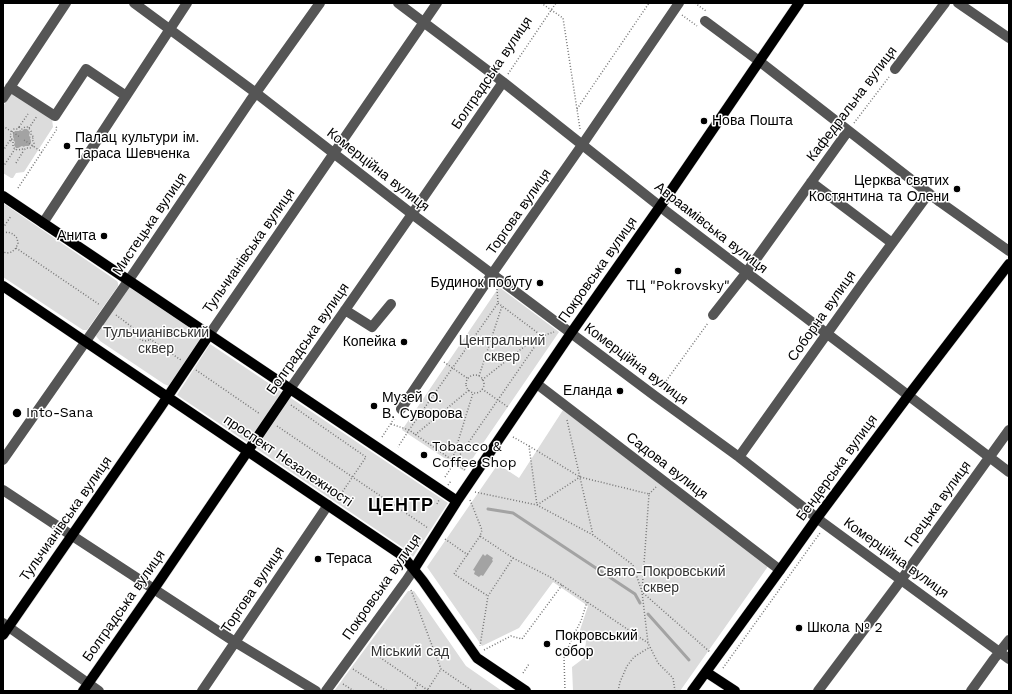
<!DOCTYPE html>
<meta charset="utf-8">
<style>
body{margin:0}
#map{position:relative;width:1012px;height:694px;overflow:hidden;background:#fff;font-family:"Work Sans",sans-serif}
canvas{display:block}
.frame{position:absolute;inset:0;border:4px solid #000;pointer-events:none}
</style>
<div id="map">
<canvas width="1012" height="694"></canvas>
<div class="frame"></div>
</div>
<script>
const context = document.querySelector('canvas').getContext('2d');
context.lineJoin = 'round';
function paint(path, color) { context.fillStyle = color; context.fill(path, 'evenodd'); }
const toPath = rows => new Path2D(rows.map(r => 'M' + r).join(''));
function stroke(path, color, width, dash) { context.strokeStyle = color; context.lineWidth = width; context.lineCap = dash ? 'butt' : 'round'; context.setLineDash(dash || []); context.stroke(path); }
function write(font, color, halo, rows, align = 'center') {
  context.font = font + ' "Work Sans",sans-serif'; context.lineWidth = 3; context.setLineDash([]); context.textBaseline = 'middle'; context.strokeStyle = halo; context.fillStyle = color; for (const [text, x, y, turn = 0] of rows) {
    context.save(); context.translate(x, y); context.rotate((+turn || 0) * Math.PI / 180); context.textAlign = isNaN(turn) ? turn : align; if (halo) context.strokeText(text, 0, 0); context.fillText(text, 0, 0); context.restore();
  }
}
paint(toPath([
 [12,93,52,119,53,127,24,172,16,173,13,178,11,178,3,173,3,106],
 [3,203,117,281,118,283,118,286,87,330,83,330,3,277],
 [127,287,134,288,199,331,201,336,200,343,169,386,164,384,100,341,96,336],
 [499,287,559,332,464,471,402,430],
 [210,344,448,503,413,557,408,551,177,395],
 [563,410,769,565,680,691,573,691,572,667,584,658,586,641,578,636,588,606,553,582,519,628,482,646,427,567,498,464,519,478],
 [408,591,414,591,466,666,502,691,334,691]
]), '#dcdcdc');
paint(toPath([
 [24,129,27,129,30,132,29,136,31,137,30,138,31,141,31,143,29,146,25,146,24,147,22,146,18,148,16,148,14,145,15,142,13,140,14,139,13,137,13,134,15,131,19,131,20,130,22,131],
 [483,554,485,556,487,554,493,558,492,560,493,561,483,576,481,575,479,577,474,574,475,571,473,570]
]), '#a3a3a3');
stroke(toPath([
 [488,509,513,513,635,594,640,603],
 [648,614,689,660]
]), '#a3a3a3', 3);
const major = toPath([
 [3,196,457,501],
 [3,286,403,556,423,581,477,658,526,691],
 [414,569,457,501,571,333,666,198,799,3],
 [3,635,160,408,209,335],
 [706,672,735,691],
 [83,691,154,589,290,389],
 [692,691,780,570,817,518,908,396,1009,264]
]);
stroke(major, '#dbdbdb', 11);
stroke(toPath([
 [541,3,563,18,580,129],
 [695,3,706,11],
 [682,15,697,26],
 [508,74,556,3],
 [577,109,649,3],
 [854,123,889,77],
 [3,126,20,137],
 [19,127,22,129,25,127,28,127,31,131,31,135,34,137,32,139,34,143,33,146,30,148,26,148,24,150,22,149,18,150,15,149,13,147,13,142,10,140,12,139,10,136,11,133,14,129,18,129,19,127],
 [19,127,28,114],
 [29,128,37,116],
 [24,140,42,152],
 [3,151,10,140],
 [16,163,24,150],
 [3,167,15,149],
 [18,188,57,129,56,126],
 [3,228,11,216],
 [3,233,8,232,13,234,17,238,18,243,16,248,12,252,7,253,3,252],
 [16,248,100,305],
 [497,289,498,303],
 [498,303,542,336,455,462,409,430,498,303],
 [116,315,140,333],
 [140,333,143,331,148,331,150,334,150,338],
 [140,333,139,337,141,340,145,341,149,340],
 [542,336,554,332],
 [150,339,181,360],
 [444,362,467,378],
 [196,370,260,414],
 '466 384a9 9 0 1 1 18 0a9 9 0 1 1-18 0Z',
 [479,376,502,306],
 [482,380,539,335],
 [661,388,708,323],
 [482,389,508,407],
 [291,405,366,457,339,497],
 [567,420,593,535],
 [391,424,409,430,398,447],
 [277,426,428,528],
 [415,435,469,390],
 [382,437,395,417],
 [513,437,529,446,537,505,580,477],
 [529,446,580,477,649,494,642,592,648,643,658,663,673,678,675,691],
 [452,461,473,393],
 [445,477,455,462,465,470],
 [448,485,451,481],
 [475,492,537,505,593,535,633,565,642,592,710,652],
 [649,494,656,487],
 [470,500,482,530,480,536,513,558,488,596,480,646],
 [437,504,439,500],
 [480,536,454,574,488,596],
 [445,539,468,555],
 [513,558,550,577,648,643],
 [411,590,441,669,473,691],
 [371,646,375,654,429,691],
 [484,650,511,636,522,639,562,585],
 [723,668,820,533],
 [353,669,387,691],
 [523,673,529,664],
 [343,684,354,691],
 [428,689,441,669],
 [414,691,418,684],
 [503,691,504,689],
 [565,691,564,658,572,638,581,621,587,602],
 [618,691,620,682,627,666,634,657,650,647]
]), '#777', 1.5, [1, 2]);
stroke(toPath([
 [134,3,256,93,412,214,496,277,655,396,739,457,822,522,1009,659],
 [398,3,503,82,667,212,1009,472],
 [958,3,1009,38],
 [705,21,759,61,940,202,1009,251],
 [895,69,945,3],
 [10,87,55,116,86,69,126,96],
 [3,98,66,3],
 [811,182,892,243],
 [43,223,187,3],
 [345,310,372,327,391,304],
 [713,315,746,273,848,131],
 [209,335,437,3],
 [537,384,780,570],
 [290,389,412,214,503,82],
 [401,409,492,274,582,145,679,3],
 [739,457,863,283,929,193],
 [3,460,135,271,250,101,320,3],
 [3,490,68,533,235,642,316,691],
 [3,623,99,691],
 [202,691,328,505],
 [326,691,406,581,414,569],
 [818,691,896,587,1009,430],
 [971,691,994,659,1009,640]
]), '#555', 10);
stroke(major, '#000', 10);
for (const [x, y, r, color] of [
 [704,121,4,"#000"],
 [67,146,4,"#000"],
 [957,189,4,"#000"],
 [104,236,4,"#000"],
 [678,271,4,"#000"],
 [540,283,4,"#000"],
 [404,342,4,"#000"],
 [620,391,4,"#000"],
 [374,406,4,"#000"],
 [17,413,5,"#000"],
 [424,455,4,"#000"],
 [318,559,4,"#000"],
 [799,628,4,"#000"],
 [547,644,4,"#000"]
]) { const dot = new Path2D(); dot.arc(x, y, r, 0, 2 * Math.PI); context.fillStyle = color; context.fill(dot); stroke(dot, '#fff', 1.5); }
write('14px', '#000', '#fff', [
 ["Болградська вулиця",492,73,-56],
 ["Кафедральна вулиця",852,104,-53],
 ["Комерційна вулиця",378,170,38],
 ["Торгова вулиця",519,212,-55],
 ["Мистецька вулиця",150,224,-56],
 ["Авраамівська вулиця",711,228,38],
 ["Тульчианівська вулиця",249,251,-55],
 ["Покровська вулиця",598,270,-55],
 ["Соборна вулиця",822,316,-55],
 ["Болградська вулиця",308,339,-55],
 ["Комерційна вулиця",636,364,37],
 ["проспект Незалежності",288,461,34],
 ["Садова вулиця",667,466,38],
 ["Бендерська вулиця",837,468,-54],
 ["Грецька вулиця",938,504,-54],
 ["Тульчианівська вулиця",66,519,-55],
 ["Комерційна вулиця",896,558,36],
 ["Покровська вулиця",382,587,-55],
 ["Торгова вулиця",253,590,-56],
 ["Болградська вулиця",124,606,-55]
]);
write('14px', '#000', '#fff', [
 ["Нова Пошта",712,121],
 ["Палац культури ім.",75,138],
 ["Тараса Шевченкa",75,154],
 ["Церква святих",949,181,"right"],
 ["Костянтина та Олени",949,197,"right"],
 ["Анита",96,236,"right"],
 ["Будинок побуту",532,283,"right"],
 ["ТЦ \"Pokrovsky\"",678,286,"center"],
 ["Копейка",396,342,"right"],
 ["Еланда",612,391,"right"],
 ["Музей О.",382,398],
 ["В. Суворова",382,414],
 ["Into-Sana",26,413],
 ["Tobacco &",432,447],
 ["Coffee Shop",432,463],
 ["Тераса",326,559],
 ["Школа № 2",807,628],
 ["Покровський",555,636],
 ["собор",555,652]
], 'left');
write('14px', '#333', '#fff', [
 ["Тульчианівський",156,333],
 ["сквер",156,349],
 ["Центральний",502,341],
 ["сквер",502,357],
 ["Свято-Покровський",661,572],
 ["сквер",661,588],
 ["Міський сад",410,652]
]);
context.letterSpacing = '1px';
write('bold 18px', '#000', '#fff', [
 ["ЦЕНТР",401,506]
]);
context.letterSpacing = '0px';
</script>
